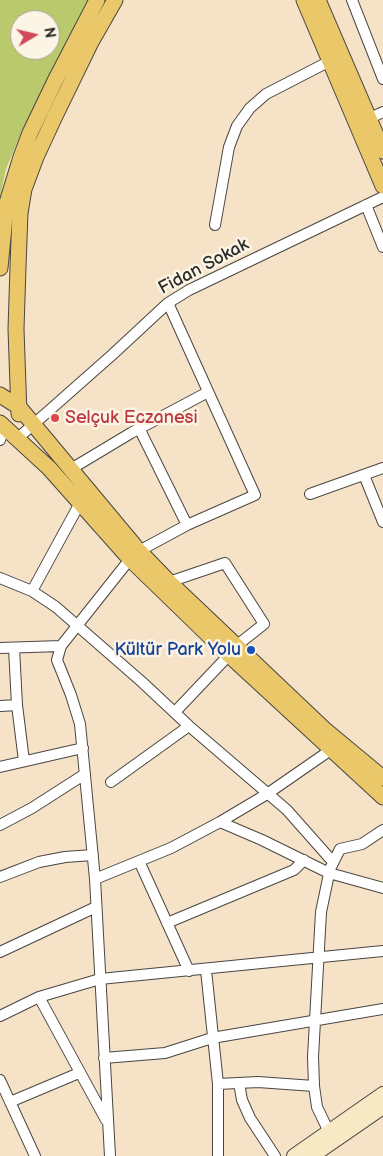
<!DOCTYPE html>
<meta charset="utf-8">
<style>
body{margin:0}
#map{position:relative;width:383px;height:1156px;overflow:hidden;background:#f5e2c7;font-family:"Balsamiq Sans",sans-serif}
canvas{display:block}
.north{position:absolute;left:10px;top:10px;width:50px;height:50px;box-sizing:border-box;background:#fcf5e5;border:1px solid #a8a49b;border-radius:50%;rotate:81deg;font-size:14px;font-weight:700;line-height:20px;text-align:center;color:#2b2b2b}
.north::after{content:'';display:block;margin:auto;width:18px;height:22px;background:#d1495b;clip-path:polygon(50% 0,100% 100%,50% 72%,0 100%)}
</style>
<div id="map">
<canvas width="383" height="1156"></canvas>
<div class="north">N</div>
</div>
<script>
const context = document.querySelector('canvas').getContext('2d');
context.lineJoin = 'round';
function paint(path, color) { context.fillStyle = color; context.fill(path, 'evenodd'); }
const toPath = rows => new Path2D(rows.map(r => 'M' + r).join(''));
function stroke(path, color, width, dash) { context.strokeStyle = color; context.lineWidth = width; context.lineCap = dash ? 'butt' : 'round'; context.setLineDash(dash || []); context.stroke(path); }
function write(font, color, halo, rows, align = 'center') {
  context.font = font + ' "Balsamiq Sans",sans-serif'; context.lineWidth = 5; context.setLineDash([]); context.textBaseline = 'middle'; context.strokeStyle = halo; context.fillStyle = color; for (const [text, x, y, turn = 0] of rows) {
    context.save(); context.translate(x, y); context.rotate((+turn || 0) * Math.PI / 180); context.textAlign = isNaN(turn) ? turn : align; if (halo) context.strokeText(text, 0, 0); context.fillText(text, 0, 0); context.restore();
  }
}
paint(toPath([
 [0,0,88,0,56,62,19,138,6,169,0,197],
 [20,20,50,20,50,50,20,50]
]), '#b9c96c');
const minor = toPath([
 [352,0,383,79],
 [368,119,383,112],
 [366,205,383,247],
 [215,225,229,147,237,126,250,108,266,94,330,61],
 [139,428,187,525],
 [18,438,112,355,168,303,189,290,383,197],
 [0,440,5,426],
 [71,469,131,433,208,392],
 [364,475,383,522],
 [310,494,383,468],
 [139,551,187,525,255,495,168,303],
 [0,578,32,591,56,607,142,682,189,726,287,810,333,862],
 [169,582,225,563,264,624,236,646],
 [32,591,80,503],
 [0,648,61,646],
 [14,648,17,705,24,761],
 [0,706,17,705],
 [175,712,229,655],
 [0,767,83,748],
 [111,782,189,726],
 [220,822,262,840,329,873,383,888],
 [0,825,32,808,85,774],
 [139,861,189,971],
 [0,877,39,862,65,857,93,855],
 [95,879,171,848,220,822,267,794,332,749],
 [167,923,294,870,304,860],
 [0,952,96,907],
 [206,970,218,1084,218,1156],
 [39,997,106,1120],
 [0,1016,39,997,100,979,383,951],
 [104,1058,165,1053,212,1038,383,1009],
 [0,1080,35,1156],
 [239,1083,242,1100,250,1118,275,1156],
 [218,1084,258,1082,314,1086],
 [10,1102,79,1073],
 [329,1132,317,1107,314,1086,313,1057,321,912,330,869,340,849,362,844,383,830],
 [110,1156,95,879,80,724,71,695,57,660,61,646,130,559]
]);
const secondary = toPath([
 [294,1156,383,1094],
 [312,1156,383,1107]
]);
const primary = toPath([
 [304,0,383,186],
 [318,0,383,151],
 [0,268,6,206,21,157,30,133,55,81,97,0],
 [0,395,19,407,139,551,169,582,324,729,383,778],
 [19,414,16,329,18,267,20,213,24,189,36,157,55,116,91,42,115,0],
 [0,423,49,468,130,559,229,655,383,797]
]);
stroke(minor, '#494642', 12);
stroke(secondary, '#494642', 16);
stroke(primary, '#494642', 17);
stroke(minor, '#fff', 10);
stroke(secondary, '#f7e9c3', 14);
stroke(primary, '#eac769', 15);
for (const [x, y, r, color] of [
 [55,418,5,"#e0444e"],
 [251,650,5,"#1a4fb4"]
]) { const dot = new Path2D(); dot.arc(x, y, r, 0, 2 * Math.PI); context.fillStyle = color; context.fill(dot); stroke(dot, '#fcf5e5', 2); }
write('18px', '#2b2b2b', '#fcf5e5', [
 ["Fidan Sokak",204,267,-28]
]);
write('18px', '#be3a42', '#fcf5e5', [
 ["Selçuk Eczanesi",65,418]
], 'left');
write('18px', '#164399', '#fcf5e5', [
 ["Kültür Park Yolu",241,650]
], 'right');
</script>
